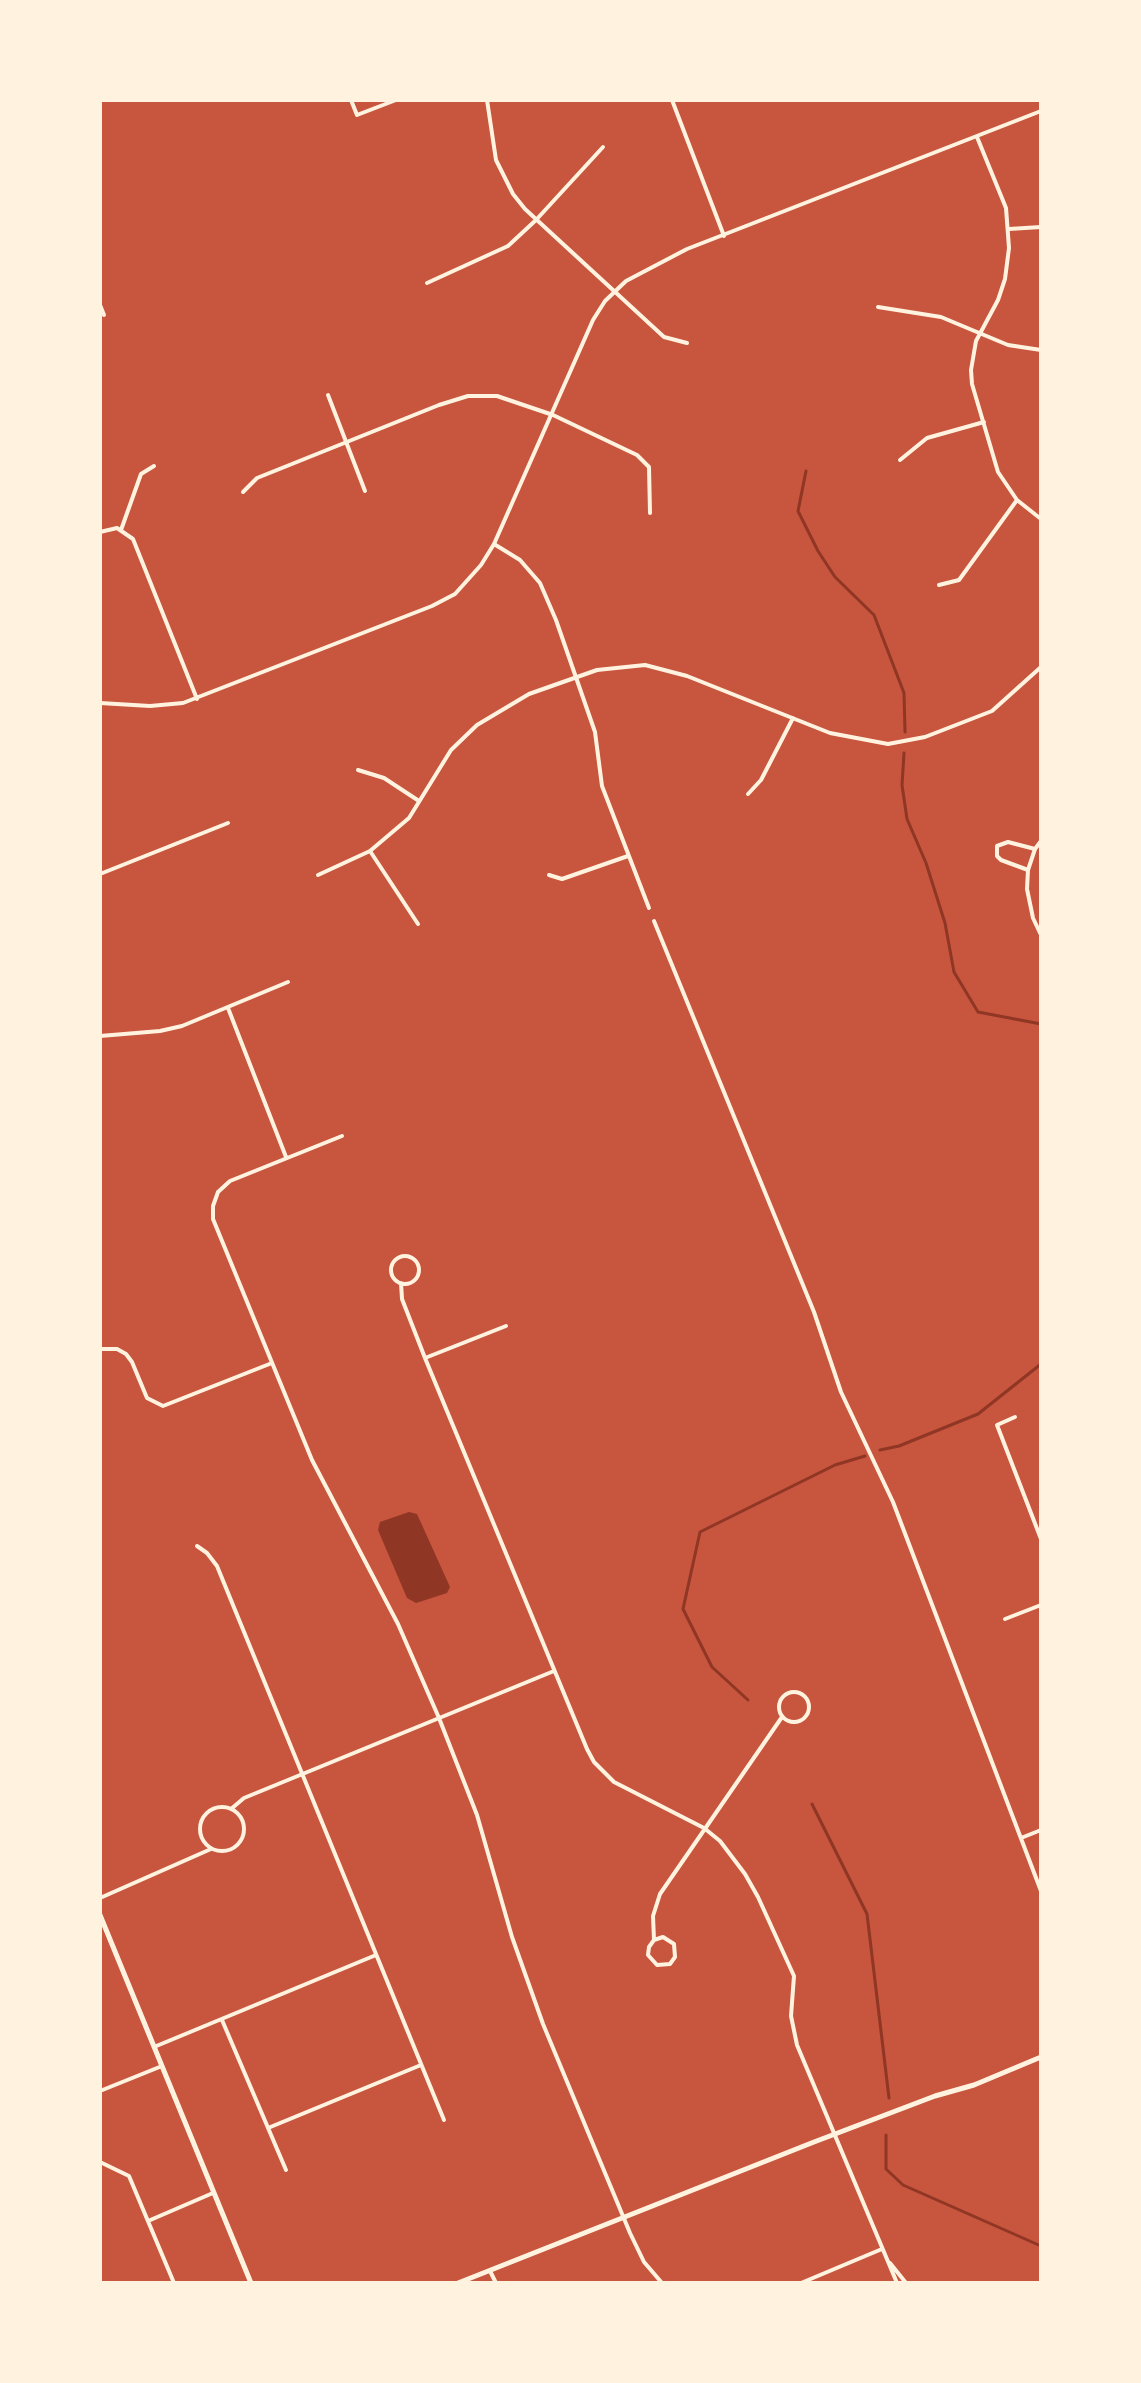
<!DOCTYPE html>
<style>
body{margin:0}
#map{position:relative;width:1141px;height:2383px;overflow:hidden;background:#c8553d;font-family:"IBM Plex Sans",sans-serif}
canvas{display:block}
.frame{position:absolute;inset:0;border:102px solid #fff3e0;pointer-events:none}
</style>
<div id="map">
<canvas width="1141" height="2383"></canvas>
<div class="frame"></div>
</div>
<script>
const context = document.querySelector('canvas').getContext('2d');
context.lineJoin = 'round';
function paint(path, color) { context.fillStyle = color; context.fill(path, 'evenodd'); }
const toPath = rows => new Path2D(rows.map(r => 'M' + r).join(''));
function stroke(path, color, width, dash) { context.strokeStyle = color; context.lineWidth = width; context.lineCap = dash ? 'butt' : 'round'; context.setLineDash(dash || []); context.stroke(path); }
paint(toPath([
 [409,1512,417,1514,450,1587,447,1593,416,1603,407,1598,378,1530,380,1522]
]), '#8f3625');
stroke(toPath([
 [806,471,798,511,818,551,835,577,874,615,904,693,905,732],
 [904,753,902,785,907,819,926,863,945,923,954,972,978,1012,1041,1024],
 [880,1450,899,1446,978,1414,1041,1364],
 [748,1700,712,1667,683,1609,700,1532,835,1465,865,1456],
 [812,1804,867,1914,889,2098],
 [886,2135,886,2169,903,2185,1041,2246]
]), '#8f3625', 3);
stroke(toPath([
 [351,100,357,115,396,100],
 [487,100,496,160,513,194,525,209,664,337,687,343],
 [672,100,724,236],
 [977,137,1006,208,1009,248,1005,279,998,300,976,341,971,370,972,384,998,472,1017,500,1041,519],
 [1009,229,1041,227],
 [427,283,508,246,536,220,603,147],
 [100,305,104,315],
 [878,307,941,317,1008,345,1041,350],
 [328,395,365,491],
 [900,460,927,438,984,422],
 [243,492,257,478,439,405,468,396,497,396,553,415,637,455,649,467,650,513],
 [121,530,141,474,154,466],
 [100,532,117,528,133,539,197,699],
 [494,544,520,560,540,583,556,620,595,732,602,786,649,908],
 [939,585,959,580,1017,500],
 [100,703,150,706,183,703,432,606,455,594,481,565,494,544,593,320,605,301,626,281,687,249,1041,111],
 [358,770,384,778,419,801],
 [748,794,761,780,793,718],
 [1041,841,1035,849,1028,870,1027,889,1033,918,1041,935],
 [370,851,418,924],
 [1028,870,1001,860,997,856,997,846,1008,842,1035,849],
 [100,874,228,823],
 [318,875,370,851,409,818,451,750,477,725,529,694,597,670,645,665,687,676,830,733,888,744,925,737,992,711,1041,667],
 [549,875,562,879,628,856],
 [654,921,814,1312,841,1392,893,1502,1041,1891],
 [228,1008,286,1157],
 [100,1036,160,1031,182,1026,288,982],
 [342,1136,230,1181,218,1192,213,1206,213,1219,312,1460,398,1624,439,1718,477,1815,512,1937,543,2024,630,2233,644,2262,662,2283],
 '391 1270a14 14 0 1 1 28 0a14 14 0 1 1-28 0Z',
 [401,1283,402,1299,425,1358,587,1749,594,1762,614,1782,704,1828,720,1841,745,1874,758,1897,794,1976,791,2016,797,2045,897,2283],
 [100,1349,117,1349,126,1354,132,1362,147,1398,163,1406,272,1363],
 [425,1358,506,1326],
 [1015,1417,997,1425,1041,1539],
 [197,1546,207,1553,217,1566,444,2120],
 [1005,1619,1041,1605],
 '779 1707a15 15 0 1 1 30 0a15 15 0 1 1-30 0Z',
 '200 1829a22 22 0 1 1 44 0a22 22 0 1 1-44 0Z',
 [231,1809,244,1798,554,1671],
 [1021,1838,1041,1830],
 [100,1898,211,1849],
 [654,1940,663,1937,674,1944,675,1957,670,1964,657,1965,648,1955,649,1947,654,1940,653,1916,660,1894,782,1717],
 [222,2020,286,2170],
 [154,2047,376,1955],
 [100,2091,162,2066],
 [268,2128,421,2065],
 [100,2162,129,2176,174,2283],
 [148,2221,213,2193],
 [890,2263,906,2283],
 [490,2271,496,2283],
 [801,2283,882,2249]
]), '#fff3e0', 4);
stroke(toPath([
 [100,1915,251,2283],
 [458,2283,814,2142,935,2096,974,2085,1041,2057]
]), '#fff3e0', 5);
</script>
